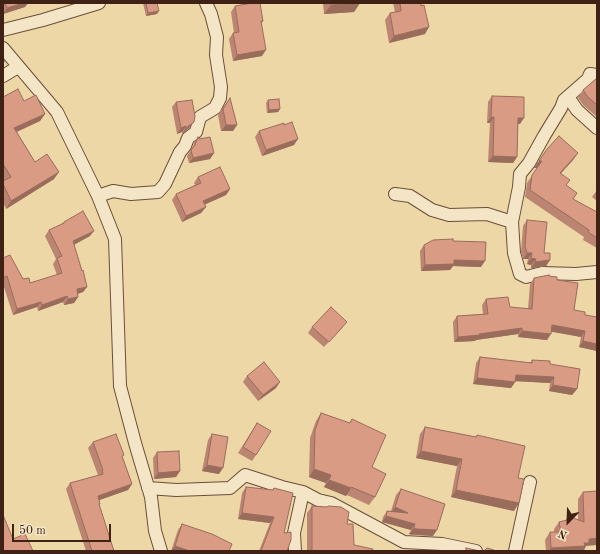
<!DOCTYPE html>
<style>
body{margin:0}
#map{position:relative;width:600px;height:554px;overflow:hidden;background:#edd7a7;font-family:"Old Standard TT",serif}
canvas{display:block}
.frame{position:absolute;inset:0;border:4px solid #402115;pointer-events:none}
.north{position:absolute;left:548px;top:502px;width:40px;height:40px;-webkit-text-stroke:3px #f3e5c6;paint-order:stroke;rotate:203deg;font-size:11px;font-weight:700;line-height:16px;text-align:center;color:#402115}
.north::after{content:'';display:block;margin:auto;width:14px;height:18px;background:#402115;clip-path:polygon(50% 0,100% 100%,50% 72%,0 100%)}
.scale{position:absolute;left:12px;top:524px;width:99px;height:18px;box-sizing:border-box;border:2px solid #402115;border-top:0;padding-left:5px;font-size:12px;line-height:14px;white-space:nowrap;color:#402115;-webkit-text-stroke:3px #f3e5c6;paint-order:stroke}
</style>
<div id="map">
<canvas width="600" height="554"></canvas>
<div class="frame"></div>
<div class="north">N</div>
<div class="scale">50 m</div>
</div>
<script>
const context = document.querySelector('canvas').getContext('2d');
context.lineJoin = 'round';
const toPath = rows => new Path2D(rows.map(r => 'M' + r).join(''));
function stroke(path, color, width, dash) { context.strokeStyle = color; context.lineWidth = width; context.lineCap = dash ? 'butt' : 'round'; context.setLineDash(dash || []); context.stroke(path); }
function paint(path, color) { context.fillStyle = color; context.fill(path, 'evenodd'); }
const minor = toPath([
 [3,30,43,20,99,3],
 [3,48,57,112,98,196,115,239,120,386,135,443,151,497,155,531,161,551],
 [597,75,590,74,588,79,564,100,561,108,544,136,529,163,520,174,519,187,512,222,514,253,520,274,526,277,542,273,576,274,597,272],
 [3,76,18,67],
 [568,97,577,110,597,128],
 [395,194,410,196,432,210,449,215,487,214,512,222],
 [98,196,113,191,131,194,158,192,165,184,180,152,185,146,188,138,196,132,200,117,215,108,220,98,221,87,216,55,217,37,211,14,206,3],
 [148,488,176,490,230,488,245,475,282,487,303,492,318,500,331,503,404,542,442,544,476,551],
 [295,551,294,533,303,492],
 [515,551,530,482]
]);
stroke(minor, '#6b4e3a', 14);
stroke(minor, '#f3e5c6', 12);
paint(toPath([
 [3,3,28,3,25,7,3,14],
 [143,3,157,3,157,14,146,16],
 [323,3,360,3,354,12,324,14],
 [393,3,421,3,425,34,389,43,385,20,390,13,395,12],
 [235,6,263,21,262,23,262,56,233,61,229,39,233,33,234,33,231,12],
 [597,78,597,117,583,105,578,98,583,90],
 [492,96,520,124,518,124,517,157,513,163,488,162,490,123,487,123,488,102],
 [3,97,24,101,45,114,40,121,17,132,35,162,54,179,6,209,3,202,3,181,4,181,3,180],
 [230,98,237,125,233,131,221,131,218,115],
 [268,100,280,109,278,112,267,113,266,103],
 [176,102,194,122,189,128,182,134,182,132,177,134,172,107],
 [284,125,294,145,262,156,255,137,259,131],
 [198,137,199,139,214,153,210,159,189,163,187,156,192,149,194,143],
 [547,149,578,153,573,160,561,173,573,199,597,212,597,248,583,240,584,237,525,197,527,183,537,168,534,168],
 [198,177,230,189,226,195,204,205,206,207,201,213,182,222,172,200,176,194,195,185,194,183],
 [597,190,597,201,592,197],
 [527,220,544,253,550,260,546,266,531,268,531,265,527,264,528,259,523,259,521,252,523,226],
 [64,222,90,236,74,245,87,287,83,292,78,294,78,297,74,303,64,305,63,302,38,311,37,307,13,315,3,284,3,258,23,279,30,283,57,275,53,264,56,259,45,236,49,230,62,224],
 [453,241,481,267,453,266,450,270,421,271,420,251,424,245],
 [549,276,557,280,574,310,585,315,597,317,597,351,579,347,581,337,551,331,547,340,518,337,518,334,476,340,475,341,454,342,453,322,457,316,483,314,482,305,486,299,510,307,528,309,530,284,534,278],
 [312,327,343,327,324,347,308,333],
 [480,357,530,363,532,360,550,364,577,389,572,395,549,391,550,383,516,381,511,388,473,384,476,363],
 [247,376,276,388,258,401,243,382],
 [321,413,349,423,352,419,372,467,375,497,369,505,347,495,346,496,324,487,326,483,309,477,310,438,316,421],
 [257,423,256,455,252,461,238,453],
 [425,427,475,437,477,435,518,478,514,511,451,497,457,466,416,458,420,434],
 [212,434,219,474,202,471,208,440],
 [93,442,122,457,132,484,128,490,99,500,100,504,99,505,114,551,86,551,66,489,70,483,98,476,98,475,88,448],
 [157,452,180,471,176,477,154,479,153,458],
 [246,487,272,490,274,488,284,533,287,551,259,551,270,523,238,519,242,493],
 [401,489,433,536,411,535,409,534,411,530,382,522,383,517,387,511,391,511,396,495],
 [583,492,586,546,584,550,581,551,546,551,545,540,550,532,554,532,554,529,559,522,566,520,568,516,578,520,578,499],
 [312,506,327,507,328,506,347,524,354,545,372,551,307,551,307,513],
 [182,524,229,551,171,551,178,530]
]), '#bb8572');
paint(toPath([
 [23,3,28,3,25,7,3,14,7,8],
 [360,3,354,12,324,14,331,5],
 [159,11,157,14,146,16,148,13],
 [429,27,425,34,389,43,394,36],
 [266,50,262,56,233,61,237,55],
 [280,109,278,112,267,113,269,110],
 [45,114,40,121,9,135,14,128],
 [491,117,494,117,490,123,487,123],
 [518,118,524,118,520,124,514,124],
 [194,122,189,128,182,134,186,128],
 [226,125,237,125,233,131,221,131],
 [186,126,182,132,177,134,181,128],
 [298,139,294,145,262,156,266,150],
 [214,153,210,159,189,163,193,158],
 [578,153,573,160,555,180,560,173],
 [493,156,517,157,513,163,488,162],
 [539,161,542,161,537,168,534,168],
 [59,172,54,179,6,209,11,201],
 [230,189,226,195,199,207,203,201],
 [206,207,201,213,182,222,186,216],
 [94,231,90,236,69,247,73,241],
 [527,253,532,253,528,259,523,259],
 [531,258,536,259,531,265,527,264],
 [454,260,485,261,481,267,453,266,450,270,421,271,425,265],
 [550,260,546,266,531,268,535,262],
 [87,287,83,292,73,295,77,289],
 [67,296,63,302,38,311,42,305],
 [78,297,74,303,64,305,68,299],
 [41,302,37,307,13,315,17,309],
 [552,325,585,331,581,337,547,331],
 [522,328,518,334,476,340,475,341,454,342,458,337],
 [522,331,551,334,547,340,518,337],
 [583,341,597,344,597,351,579,347],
 [516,375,554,377,550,383,512,381],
 [477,378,515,382,511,388,473,384],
 [280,382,276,388,258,401,263,395],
 [553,385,577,389,572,395,549,391],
 [421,451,462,459,457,466,416,458],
 [207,465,223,468,219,474,202,471],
 [314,469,331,475,326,483,309,477],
 [180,471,176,477,154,479,158,473],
 [329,480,351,488,346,496,324,487],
 [132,484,128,490,94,502,98,496],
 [456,490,519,503,514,511,451,497],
 [395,507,408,513,391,513],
 [242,513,274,517,270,523,238,519],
 [386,516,415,524,411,530,382,522],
 [414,528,437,530,433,536,409,534],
 [597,538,597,545,586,546,584,550,581,551,549,551,551,548,584,543,589,539],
 [175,546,190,551,171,551]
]), '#996c5c');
const building = toPath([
 [5,3,23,3,7,8,5,3],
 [146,3,157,3,159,11,148,13,146,3],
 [252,3,260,3,263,21,261,21,266,50,237,55,233,33,239,32,235,6,252,3],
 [330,3,360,3,331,5,330,3],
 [400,3,421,3,421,6,424,5,429,27,394,36,390,13,401,11,400,3],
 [3,57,5,61,3,62,3,57],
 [597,78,597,105,588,97,583,90,597,78],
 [18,89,24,101,36,95,45,114,14,128,35,162,47,154,59,172,11,201,3,184,3,181,11,177,3,164,3,97,18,89],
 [492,96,524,97,524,118,518,118,517,157,493,156,494,117,491,117,492,96],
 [230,98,237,125,226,125,223,109,230,98],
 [279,99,280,109,269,110,268,100,279,99],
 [192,100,195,116,194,122,186,128,186,126,181,128,176,102,192,100],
 [292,122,298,139,266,150,259,131,284,123,284,125,292,122],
 [559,136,578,153,560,173,570,180,566,185,577,193,573,199,597,212,597,238,588,232,589,230,530,190,532,175,542,161,539,161,547,149,559,136],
 [198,137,199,139,210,137,214,153,193,158,191,150,195,145,198,137],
 [220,167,230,189,203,201,206,207,186,216,176,194,201,183,198,177,220,167],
 [83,211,94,231,73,241,82,271,83,270,87,287,77,289,78,297,68,299,67,296,42,305,41,302,17,309,7,276,3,278,3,258,10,255,23,279,29,278,30,283,62,273,57,258,62,256,49,230,64,223,64,222,83,211],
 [527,220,547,222,544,253,550,253,550,260,535,262,536,259,531,258,532,253,527,253,525,246,527,220],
 [453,239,453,241,486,242,485,261,454,260,454,264,425,265,424,245,433,240,453,239],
 [549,275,549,276,557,277,557,280,578,283,574,310,585,312,585,315,597,317,597,344,583,341,585,331,552,325,551,334,522,331,522,328,479,334,480,335,458,337,457,316,488,314,486,299,508,297,510,307,532,309,534,278,549,275],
 [331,307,347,322,329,342,312,327,331,307],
 [480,357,532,363,532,360,550,361,550,364,580,369,577,389,553,385,554,377,516,375,515,382,477,378,480,357],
 [264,362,280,382,263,395,247,376,264,362],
 [321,413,350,423,352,419,386,435,372,467,386,474,375,497,351,487,351,488,329,480,331,475,314,469,315,430,321,413],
 [257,423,271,431,256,455,243,447,257,423],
 [425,427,476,437,477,435,525,446,518,478,524,479,519,503,456,490,462,459,421,451,425,427],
 [116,434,124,455,122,456,132,484,98,496,100,504,99,504,114,551,92,551,70,483,103,474,102,470,103,470,93,442,116,434],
 [212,434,228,437,223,468,207,465,212,434],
 [179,451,180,471,158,473,157,452,179,451],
 [246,487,273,490,274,488,293,493,284,533,291,532,291,540,287,551,261,551,274,517,242,513,246,487],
 [401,489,445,504,437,530,416,529,414,528,415,524,386,516,387,511,408,513,395,507,401,489],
 [597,491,597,538,589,539,589,543,584,543,585,546,551,548,550,532,561,532,559,522,567,520,568,516,584,522,583,492,597,491],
 [312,506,327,507,328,506,341,507,349,512,347,524,353,524,354,545,373,549,372,551,312,551,312,506],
 [3,515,13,539,25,534,33,551,3,551,3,515],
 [182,524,212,534,232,544,229,551,190,551,175,546,182,524],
 [466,548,480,551,484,551,487,548,494,550,494,551,466,551,466,548]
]);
paint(building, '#da9b84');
stroke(building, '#996c5c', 1);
</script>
